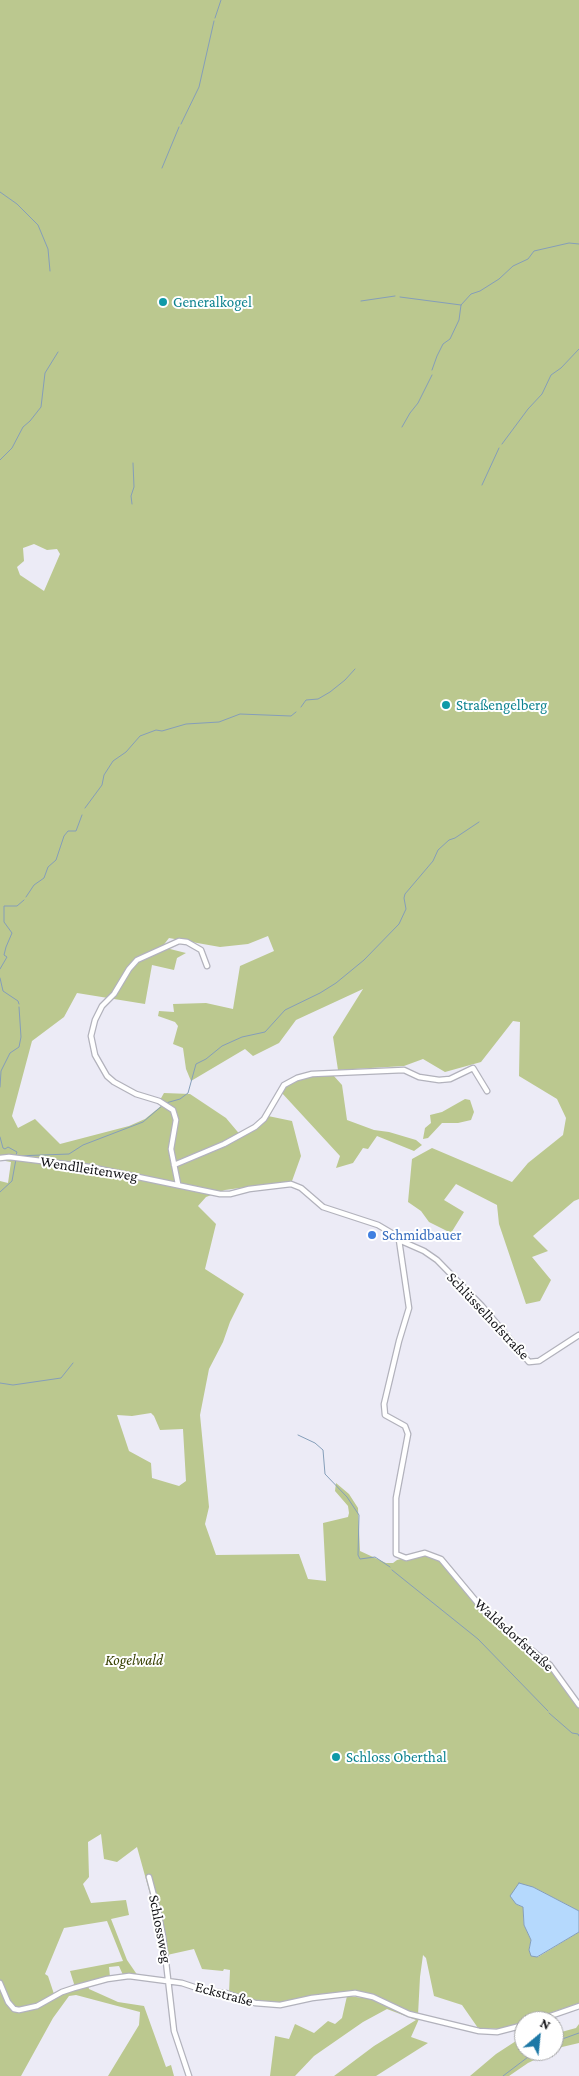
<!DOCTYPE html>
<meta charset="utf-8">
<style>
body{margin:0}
#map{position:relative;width:579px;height:2076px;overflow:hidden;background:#ecebf6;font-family:"Crimson Pro",serif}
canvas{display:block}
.north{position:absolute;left:514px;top:2011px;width:50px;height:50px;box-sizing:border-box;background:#fff;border:1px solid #a1a1a3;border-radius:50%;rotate:28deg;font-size:14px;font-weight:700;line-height:20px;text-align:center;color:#151519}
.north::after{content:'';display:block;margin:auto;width:18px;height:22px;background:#1d78a6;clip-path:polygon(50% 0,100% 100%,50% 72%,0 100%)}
</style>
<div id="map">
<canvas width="579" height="2076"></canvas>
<div class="north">N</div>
</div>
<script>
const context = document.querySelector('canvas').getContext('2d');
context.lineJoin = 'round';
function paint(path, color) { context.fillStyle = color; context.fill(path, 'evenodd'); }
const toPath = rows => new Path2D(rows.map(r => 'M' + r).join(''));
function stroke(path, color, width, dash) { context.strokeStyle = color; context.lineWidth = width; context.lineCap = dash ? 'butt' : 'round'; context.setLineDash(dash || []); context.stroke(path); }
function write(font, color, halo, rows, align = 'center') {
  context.font = font + ' "Crimson Pro",serif'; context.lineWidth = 4; context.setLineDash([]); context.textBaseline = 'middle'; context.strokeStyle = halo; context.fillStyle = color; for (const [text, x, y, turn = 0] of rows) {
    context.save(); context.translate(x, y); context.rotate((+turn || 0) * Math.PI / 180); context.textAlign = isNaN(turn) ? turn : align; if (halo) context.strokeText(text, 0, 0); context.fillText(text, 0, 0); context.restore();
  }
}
paint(toPath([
 [0,0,579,0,579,1199,574,1201,533,1236,548,1251,532,1257,551,1280,540,1301,526,1304,499,1224,497,1205,456,1184,444,1200,464,1212,451,1233,429,1222,421,1211,408,1202,412,1159,432,1148,512,1182,528,1163,563,1135,566,1118,557,1099,519,1076,520,1022,513,1021,481,1062,445,1072,423,1059,404,1066,338,1070,333,1037,363,989,296,1020,279,1043,253,1056,245,1049,191,1081,186,1069,183,1048,173,1044,178,1026,175,1022,158,1016,159,1011,174,1012,173,1004,206,1003,233,1009,240,966,274,951,268,936,248,944,220,947,169,938,162,947,186,953,177,958,174,970,152,965,145,1004,77,993,64,1017,32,1041,12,1116,18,1128,35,1119,60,1144,129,1126,145,1119,161,1106,160,1100,164,1093,190,1094,226,1118,242,1137,268,1116,292,1121,301,1156,292,1181,225,1190,206,1197,198,1206,216,1224,205,1269,244,1294,230,1322,223,1342,209,1369,200,1415,209,1507,205,1524,216,1555,299,1554,308,1579,326,1581,323,1523,348,1517,349,1513,348,1506,335,1491,336,1483,349,1494,358,1508,360,1551,386,1563,393,1563,397,1560,426,1553,440,1559,477,1606,548,1665,579,1708,579,1911,533,1887,516,1904,523,1907,524,1925,531,1940,529,1950,538,1957,579,1932,579,2003,504,2029,478,2028,462,2005,434,1996,426,1958,423,1955,420,1977,418,2015,357,1993,282,2003,249,2001,229,1993,230,1970,224,1969,223,1971,202,1969,194,1949,167,1955,137,1847,117,1862,104,1859,101,1834,88,1842,89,1877,83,1884,91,1903,126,1900,129,1915,111,1919,127,1960,138,1976,123,1975,119,1966,109,1967,110,1977,75,1987,70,1971,123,1961,107,1921,64,1928,45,1974,48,1976,54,1994,33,2006,33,2009,58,1995,88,1985,89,1989,118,2002,144,2006,166,2067,171,2065,174,2076,108,2076,139,2025,140,2012,76,1995,69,1996,53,2018,21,2076,0,2076,0,1181,8,1183,11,1162,0,1160],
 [34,544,47,550,57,549,60,554,44,591,20,575,17,567,24,561,23,548],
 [151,1413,154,1416,160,1430,183,1429,186,1481,179,1486,152,1478,151,1463,129,1451,117,1415,132,1416],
 [313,1075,333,1075,342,1085,347,1120,374,1130,389,1132,416,1140,422,1145,414,1151,377,1136,368,1149,363,1148,353,1163,336,1168,340,1156,281,1092,289,1083,299,1078],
 [465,1099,470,1100,474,1112,471,1120,458,1123,442,1123,428,1138,423,1139,425,1128,431,1123,430,1115,442,1112],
 [347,1996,373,1999,406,2015,419,2019,411,2037,428,2043,376,2076,334,2076,374,2046,416,2020,387,2009,363,2022,314,2056,295,2076,270,2076,275,2036,289,2039,295,2024,314,2033,328,2021,335,2024,342,2018],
 [579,2024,579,2043,562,2047,554,2051,554,2034,576,2028],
 [524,2040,524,2051,553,2051,528,2063,509,2076,470,2076,496,2054,516,2041]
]), '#bbc88f');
const water = toPath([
 [519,1883,533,1887,579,1911,579,1932,537,1957,531,1956,529,1950,531,1940,524,1925,523,1907,516,1904,510,1896,519,1883]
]);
paint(water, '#b5d9fd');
stroke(water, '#859eb9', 1);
stroke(toPath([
 [215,18,221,0],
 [181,124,199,87,214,21],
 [162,168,179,127],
 [0,192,17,204,38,225,48,249,50,271],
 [400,297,461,305],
 [361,301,395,296],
 [432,370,437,356,443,344,450,339,459,320,461,305,471,294,480,291,499,279,513,266,528,259,534,251,569,243,579,244],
 [402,427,410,413,418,403,432,375],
 [502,444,528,409,542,394,551,375,561,368,579,349],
 [0,460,12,448,23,427,30,421,41,407,45,373,58,352],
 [482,485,499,448],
 [132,504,131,496,134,487,133,463],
 [301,707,306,700,318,699,330,692,345,680,355,669],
 [85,808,102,785,104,775,113,761,126,752,140,736,156,730,162,731,186,724,219,722,240,714,291,716,296,712],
 [26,897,34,885,44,878,48,867,56,860,64,836,68,831,76,831,82,815],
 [0,969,7,957,4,955,6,947,12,933,4,922,4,906,17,906,24,900],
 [0,978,3,991,18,1001,19,1004],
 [0,1087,1,1071,10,1053,19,1047,21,1037,19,1007],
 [166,1103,180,1099,188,1093,196,1064,206,1059,222,1046,242,1037,265,1032,285,1010,320,993,336,983,364,960,399,924,406,909,404,898,405,894,433,861,438,850,449,840,455,838,479,822],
 [0,1137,3,1148,5,1149,8,1147,17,1152,16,1155],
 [16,1156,69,1154,83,1145,143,1122,163,1105],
 [0,1192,12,1181,16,1159],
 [0,1383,13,1385,61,1378,73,1363],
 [298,1435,315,1443,323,1450,325,1474,347,1497,359,1515,358,1555,360,1559,375,1557,390,1567],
 [392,1570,478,1639,548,1711],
 [549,1713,572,1733,578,1734,579,1736],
 [554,2042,579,2033],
 [503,2076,536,2051]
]), '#859eb9', 1);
const minor = toPath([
 [0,1158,9,1157,90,1167,220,1194,230,1194,249,1189,291,1184,301,1188,323,1207,378,1225,395,1235,399,1240,409,1308,399,1341,384,1404,385,1415,405,1426,408,1434,396,1498,396,1554,406,1558,425,1553,441,1559,486,1613,550,1665,579,1705],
 [174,1165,224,1144,255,1127,264,1119,284,1085,297,1078,312,1074,404,1070,419,1077,439,1080,450,1079,473,1068,487,1091],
 [178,1184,171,1149,176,1120,173,1110,159,1101,136,1094,114,1082,107,1076,95,1055,91,1036,95,1020,102,1006,114,994,129,969,137,960,179,941,187,942,201,950,207,966],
 [399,1240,424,1251,437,1260,482,1306,529,1362,539,1361,579,1335],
 [149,1877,158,1911,163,1936,174,2031,189,2076],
 [0,1983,8,2002,14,2009,19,2010,37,2006,62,1992,74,1988,107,1979,129,1976,182,1983,206,1991,226,1993,255,2003,280,2005,312,1998,355,1993,373,1997,409,2014,479,2031,497,2032,524,2025],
 [536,2021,579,2006]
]);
stroke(minor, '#b2b2bc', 7);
stroke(minor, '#fff', 4.5);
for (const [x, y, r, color] of [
 [163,302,5,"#0f9aa8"],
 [446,705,5,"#0f9aa8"],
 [372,1235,5,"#3f7fe0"],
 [336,1757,5,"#0f9aa8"]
]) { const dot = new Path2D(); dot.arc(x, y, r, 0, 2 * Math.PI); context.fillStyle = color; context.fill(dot); stroke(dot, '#fff', 2); }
write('15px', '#0d838f', '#fff', [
 ["Generalkogel",173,302],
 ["Straßengelberg",456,705],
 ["Schloss Oberthal",346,1757]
], 'left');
write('15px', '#151519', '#fff', [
 ["Wendlleitenweg",89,1169,9],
 ["Schlüsselhofstraße",488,1316,47],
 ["Waldsdorfstraße",514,1635,42],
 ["Schlossweg",160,1929,79],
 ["Eckstraße",224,1994,15]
]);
write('15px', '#366cbe', '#fff', [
 ["Schmidbauer",382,1235]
], 'left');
write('italic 15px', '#394204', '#fff', [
 ["Kogelwald",134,1660]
]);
</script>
